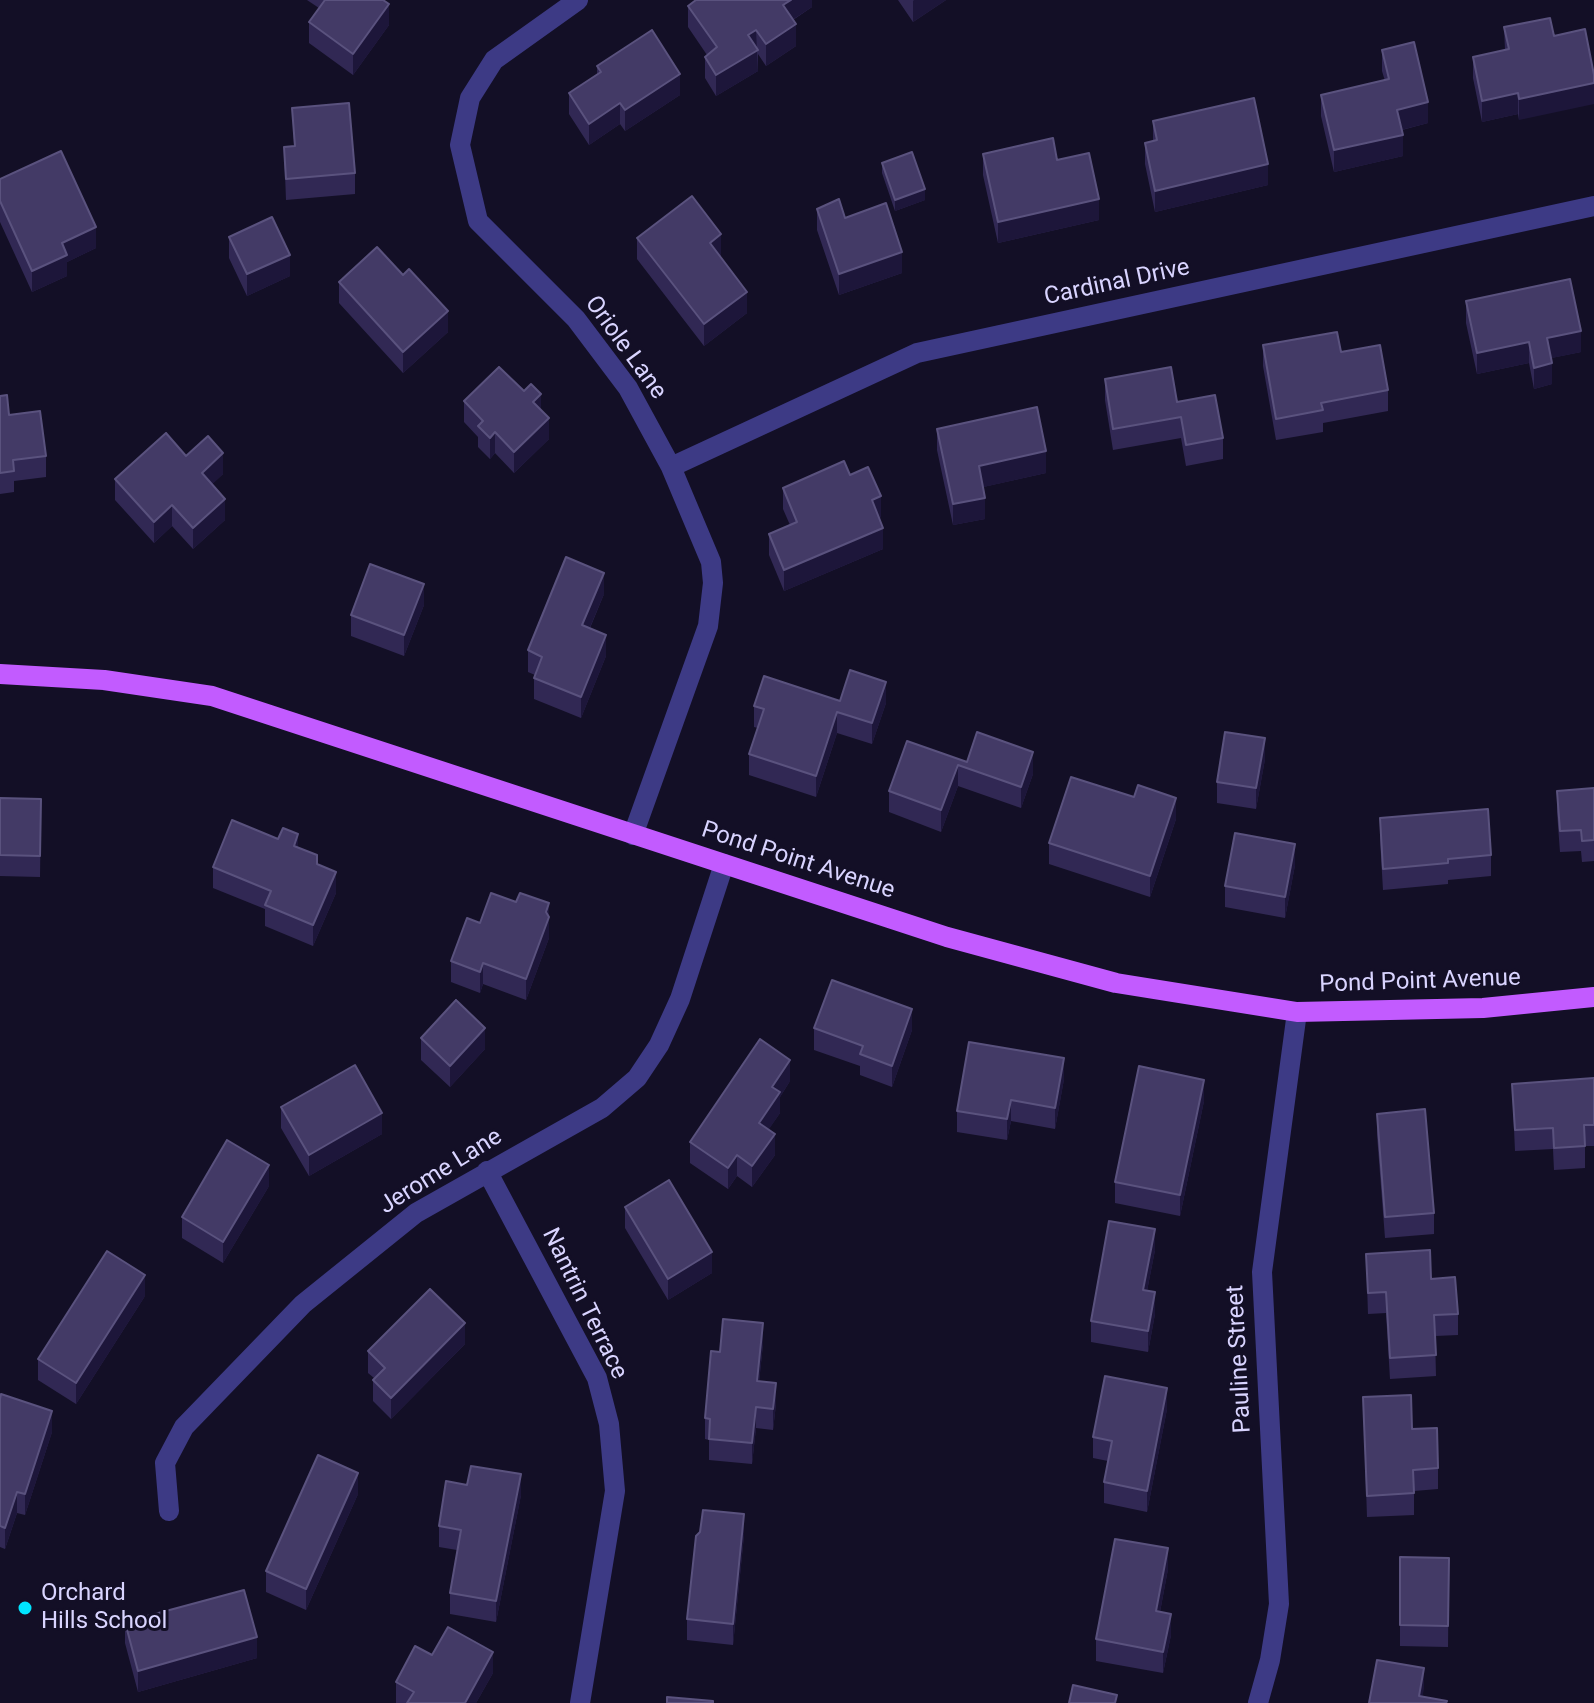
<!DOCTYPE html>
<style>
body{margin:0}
canvas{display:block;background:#130f26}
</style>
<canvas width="1594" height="1703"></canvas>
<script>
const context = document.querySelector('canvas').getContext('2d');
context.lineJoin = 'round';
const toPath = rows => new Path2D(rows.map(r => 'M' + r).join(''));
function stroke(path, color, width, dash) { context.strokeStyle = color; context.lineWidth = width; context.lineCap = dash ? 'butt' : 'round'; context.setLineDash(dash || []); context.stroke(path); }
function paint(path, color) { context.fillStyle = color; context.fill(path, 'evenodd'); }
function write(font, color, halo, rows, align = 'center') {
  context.font = font + ' Roboto,sans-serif'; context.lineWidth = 6; context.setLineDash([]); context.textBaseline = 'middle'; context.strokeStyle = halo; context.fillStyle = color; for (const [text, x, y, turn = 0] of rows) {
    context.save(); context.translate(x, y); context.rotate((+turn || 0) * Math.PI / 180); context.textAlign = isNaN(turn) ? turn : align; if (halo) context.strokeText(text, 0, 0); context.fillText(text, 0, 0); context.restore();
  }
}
stroke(toPath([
 [578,0,494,60,470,98,460,145,478,221,576,319,628,388,671,467,711,562,713,583,708,626,633,835],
 [671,467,917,353,1594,206],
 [487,1171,597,1378,609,1424,615,1491,580,1703],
 [169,1511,165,1463,184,1427,303,1304,416,1213,602,1108,637,1078,659,1045,680,999,724,864],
 [1258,1703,1270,1660,1279,1604,1262,1272,1297,1012]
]), '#3d3a85', 20);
stroke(toPath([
 [0,674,104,680,212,696,947,937,1116,983,1297,1012,1483,1008,1594,997]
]), '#c25bff', 20);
paint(toPath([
 [307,0,383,0,389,25,353,75,309,43,309,22,319,8],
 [812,0,812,7,793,20,796,46,766,66,758,54,758,71,716,96,705,78,705,57,707,55,688,27,688,6],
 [898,0,946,0,913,22],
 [1550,18,1519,120,1518,114,1482,122,1473,78,1473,57,1505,50,1504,27],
 [1382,50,1428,123,1402,130,1403,156,1334,172,1321,116,1321,95,1385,81,1382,71],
 [597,66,680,95,625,131,620,124,589,145,569,114,569,93,597,74],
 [292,108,355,173,355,194,286,200,284,147,294,146],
 [1153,121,1268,185,1155,212,1145,164,1145,143,1153,141],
 [983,154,1099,220,998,243,983,175],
 [882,163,925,200,895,211,882,173],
 [0,179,96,248,67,262,67,276,32,292,0,222],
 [817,209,845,218,902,273,839,295,817,230],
 [229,237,290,276,247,296,229,258],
 [637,238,721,255,720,256,747,313,704,346,637,259],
 [339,282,448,332,403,373,339,303],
 [1466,301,1581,352,1551,358,1552,384,1534,389,1529,363,1477,374,1466,323],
 [1263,345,1341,352,1388,390,1388,411,1323,423,1323,432,1276,440,1263,366],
 [1105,379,1177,402,1223,438,1223,459,1186,466,1181,438,1113,450,1105,400],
 [0,396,9,415,46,456,46,477,14,481,14,492,0,494],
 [464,401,541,410,549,439,514,473,495,453,490,459,478,447,478,437,464,422],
 [937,429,1046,473,983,487,985,519,953,525,937,450],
 [186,456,223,474,212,484,225,520,193,549,172,526,154,543,115,500,115,479],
 [850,475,881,517,879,518,883,549,784,591,769,555,769,534,790,525,783,509,783,488],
 [604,594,590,628,606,656,581,718,534,699,534,678,535,675,528,672,528,650],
 [424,605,404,656,351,636,351,615],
 [840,701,886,703,872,744,837,733,816,797,749,775,749,754,758,728,754,727,754,706],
 [907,741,967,762,1033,774,1021,808,958,786,941,832,889,812,889,791],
 [1265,759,1256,809,1217,803,1217,782],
 [1594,788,1594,861,1582,862,1581,851,1560,852,1557,812,1557,791],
 [0,798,41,799,40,877,0,876],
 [1380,818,1491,855,1491,876,1448,880,1448,884,1383,890,1380,839],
 [1176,819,1150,897,1049,864,1049,843],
 [298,848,317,864,336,893,313,946,265,926,265,909,213,888,213,867],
 [1295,865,1285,918,1225,907,1225,886],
 [516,902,549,903,549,938,526,1000,483,984,480,993,451,982,451,961,480,923],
 [814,1028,912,1030,892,1087,860,1075,860,1066,814,1050],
 [421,1038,485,1049,450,1087,421,1060],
 [1594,1078,1594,1146,1585,1146,1585,1168,1554,1170,1553,1149,1515,1151,1512,1084],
 [1064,1079,1055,1129,1011,1121,1007,1140,957,1132,957,1111],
 [790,1081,780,1097,780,1113,768,1130,775,1155,752,1187,737,1176,728,1189,690,1163,690,1142],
 [1204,1101,1180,1216,1115,1203,1115,1182],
 [281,1107,382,1134,309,1176,281,1128],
 [1377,1114,1434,1213,1434,1234,1385,1238,1377,1135],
 [269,1186,223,1263,182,1238,182,1217],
 [625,1207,712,1273,668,1300,625,1228],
 [1155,1250,1147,1291,1155,1314,1148,1352,1091,1342,1091,1321],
 [1366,1254,1431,1279,1458,1314,1458,1335,1435,1336,1436,1376,1390,1379,1386,1313,1368,1314],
 [145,1296,76,1404,38,1380,38,1359],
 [465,1344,391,1419,373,1401,373,1380,374,1378,368,1373,368,1351],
 [763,1344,759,1382,776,1404,773,1430,756,1428,752,1464,709,1460,709,1440,705,1439,705,1418,720,1352],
 [1363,1397,1412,1429,1438,1468,1438,1489,1414,1491,1414,1515,1367,1517],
 [0,1399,52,1432,25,1515,17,1513,5,1549,0,1547],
 [1167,1409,1147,1512,1104,1503,1104,1482,1108,1461,1093,1458,1093,1437],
 [358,1494,306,1610,266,1592,266,1571],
 [521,1495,496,1622,450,1614,450,1593,457,1550,439,1547,439,1526],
 [744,1535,733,1645,687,1640,687,1619],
 [1400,1557,1449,1558,1448,1647,1400,1646],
 [1168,1569,1160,1612,1171,1635,1163,1673,1096,1661,1096,1639],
 [125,1622,257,1658,138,1692,125,1643],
 [432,1655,493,1673,476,1703,396,1703,396,1682]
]), '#312854');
paint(toPath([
 [791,0,812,0,812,7,783,26,783,5],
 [914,0,946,0,913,22,913,1],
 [389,4,389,25,353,75,353,54],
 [796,24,796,46,766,66,766,44],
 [756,30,758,71,716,96,716,75,748,35],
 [680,74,680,95,625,131,625,110],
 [1594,83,1594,104,1519,120,1519,99],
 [1518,93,1518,114,1482,122,1482,101],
 [1428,102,1428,123,1397,131,1397,110],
 [620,103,620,124,589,145,589,124],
 [1403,135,1403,156,1334,172,1334,150],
 [1268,164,1268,185,1155,212,1155,191],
 [925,189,925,200,895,211,895,200],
 [1099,199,1099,220,998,243,998,222],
 [96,227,96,248,67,262,67,276,32,292,32,271,62,243],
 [721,234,721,255,710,264,710,243],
 [902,252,902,273,839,295,839,274],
 [290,255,290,276,247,296,247,274],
 [747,292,747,313,704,346,704,324],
 [448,311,448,332,403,373,403,352],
 [1581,331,1581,352,1547,359,1547,338],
 [1529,342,1529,363,1477,374,1477,353],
 [1552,363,1552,384,1534,389,1534,368],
 [541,394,541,415,533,402],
 [549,418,549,439,514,473,514,452],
 [495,432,495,453,490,459,490,438],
 [1046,451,1046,473,979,488,979,466],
 [223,453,223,474,202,494,202,473],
 [881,496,881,517,872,522,872,500],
 [985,498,985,519,953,525,953,504],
 [225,499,225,520,193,549,193,528],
 [172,505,172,526,154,543,154,522],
 [883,528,883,549,784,591,784,570],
 [604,573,604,594,582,646,582,625],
 [424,584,424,605,404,656,404,635],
 [606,635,606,656,581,718,581,697],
 [886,682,886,703,872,744,872,723],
 [837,712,837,733,816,797,816,776],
 [1265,738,1265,759,1256,809,1256,788],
 [1033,752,1033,774,1021,808,1021,787],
 [958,765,958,786,941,832,941,810],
 [1176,798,1176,819,1150,897,1150,876],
 [298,834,298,855,294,846],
 [1295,844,1295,865,1285,918,1285,897],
 [336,872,336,893,313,946,313,925],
 [549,903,549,938,526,1000,526,979],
 [483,963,483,984,480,993,480,972],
 [912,1009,912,1030,892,1087,892,1066],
 [485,1028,485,1049,450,1087,450,1066],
 [1064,1058,1064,1079,1055,1129,1055,1108],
 [790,1060,790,1081,780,1097,780,1113,759,1144,759,1123,772,1087],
 [1204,1080,1204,1101,1180,1216,1180,1195],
 [1011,1100,1011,1121,1007,1140,1007,1119],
 [382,1113,382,1134,309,1176,309,1155],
 [775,1134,775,1155,752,1187,752,1166],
 [737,1155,737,1176,728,1189,728,1168],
 [269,1165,269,1186,223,1263,223,1242],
 [1155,1229,1155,1250,1143,1311,1143,1290],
 [712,1252,712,1273,668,1300,668,1279],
 [145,1275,145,1296,76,1404,76,1383],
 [1155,1292,1155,1314,1148,1352,1148,1331],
 [465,1323,465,1344,391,1419,391,1398],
 [763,1323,763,1344,757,1402,757,1381],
 [776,1383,776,1404,773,1430,773,1409],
 [1167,1388,1167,1409,1147,1512,1147,1491],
 [756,1407,756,1428,752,1464,752,1443],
 [52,1411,52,1432,25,1515,25,1494],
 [358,1473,358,1494,306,1610,306,1589],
 [521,1474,521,1495,496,1622,496,1601],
 [17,1492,17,1513,5,1549,5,1528],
 [744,1514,744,1535,733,1645,733,1624],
 [1168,1548,1168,1569,1156,1633,1156,1611],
 [1171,1614,1171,1635,1163,1673,1163,1652],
 [257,1637,257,1658,138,1692,138,1671],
 [493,1652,493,1673,476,1703,465,1703],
 [1424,1668,1424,1689,1421,1703,1419,1696]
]), '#1d163a');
const building = toPath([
 [325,0,383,0,389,4,353,54,309,22,325,0],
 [696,0,791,0,783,5,796,24,766,44,756,30,748,35,758,50,716,75,705,57,717,47,688,6,696,0],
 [1550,18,1554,36,1585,29,1594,75,1594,83,1519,99,1518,93,1482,101,1473,57,1509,49,1504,27,1550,18],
 [652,30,680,74,625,110,620,103,589,124,569,93,601,72,597,66,652,30],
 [1414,42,1428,102,1397,110,1403,135,1334,150,1321,95,1389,79,1382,50,1414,42],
 [1254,98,1268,164,1155,191,1145,143,1157,140,1153,121,1254,98],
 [349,103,355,173,286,179,284,147,295,146,292,108,349,103],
 [1053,138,1057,160,1089,153,1099,199,998,222,983,154,1053,138],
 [61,151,96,227,62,243,67,255,32,271,0,201,0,179,61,151],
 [912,152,925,189,895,200,882,163,912,152],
 [692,196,721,234,710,243,747,292,704,324,637,238,692,196],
 [839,199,845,218,886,203,902,252,839,274,817,209,839,199],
 [272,217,290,255,247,274,229,237,272,217],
 [377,247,403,275,409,269,448,311,403,352,339,282,377,247],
 [1570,279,1581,331,1547,338,1552,363,1534,368,1529,342,1477,353,1466,301,1570,279],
 [1337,332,1341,352,1380,345,1388,390,1321,403,1323,410,1276,419,1263,345,1337,332],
 [499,367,524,391,531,384,541,394,533,402,549,418,514,452,495,432,490,438,478,426,483,421,464,401,499,367],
 [1171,367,1177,402,1215,395,1223,438,1186,445,1181,417,1113,429,1105,379,1171,367],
 [7,395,9,415,40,411,46,456,13,460,14,471,0,473,0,396,7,395],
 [1037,407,1046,451,979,466,985,498,953,504,937,429,1037,407],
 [166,433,186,456,208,436,223,453,202,473,225,499,193,528,172,505,154,522,115,479,166,433],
 [844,461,850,475,868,467,881,496,872,500,883,528,784,570,769,534,797,522,783,488,844,461],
 [566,557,604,573,582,625,606,635,581,697,534,678,542,657,528,650,566,557],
 [370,564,424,584,404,635,351,615,370,564],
 [850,670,886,682,872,723,837,712,816,776,749,754,764,709,754,706,764,676,840,701,850,670],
 [977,732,1033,752,1021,787,958,765,941,810,889,791,907,741,967,762,977,732],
 [1225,732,1265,738,1256,788,1217,782,1225,732],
 [1071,777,1134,797,1138,785,1176,798,1150,876,1049,843,1071,777],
 [1594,788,1594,840,1582,841,1581,830,1560,831,1557,791,1594,788],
 [0,798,41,799,40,856,0,855,0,798],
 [1488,809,1491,855,1448,859,1448,863,1383,869,1380,818,1488,809],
 [232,820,278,839,283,828,298,834,294,846,317,855,317,864,336,872,313,925,265,905,271,891,213,867,232,820],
 [1235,833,1295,844,1285,897,1225,886,1235,833],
 [491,893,516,902,520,893,549,903,546,912,549,917,526,979,483,963,480,972,451,961,467,918,480,923,491,893],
 [832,980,912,1009,892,1066,860,1054,863,1046,814,1028,832,980],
 [456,1000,485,1028,450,1066,421,1038,456,1000],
 [760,1039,790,1060,772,1087,780,1092,759,1123,775,1134,752,1166,737,1155,728,1168,690,1142,760,1039],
 [969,1042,1064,1058,1055,1108,1011,1100,1007,1119,957,1111,969,1042],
 [355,1065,382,1113,309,1155,281,1107,355,1065],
 [1139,1066,1204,1080,1180,1195,1115,1182,1139,1066],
 [1594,1078,1594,1125,1584,1125,1585,1146,1554,1148,1553,1128,1515,1130,1512,1084,1594,1078],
 [1425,1109,1434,1213,1385,1217,1377,1114,1425,1109],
 [227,1140,269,1165,223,1242,182,1217,227,1140],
 [669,1180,712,1252,668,1279,625,1207,669,1180],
 [1109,1221,1155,1229,1143,1290,1155,1292,1148,1331,1091,1321,1109,1221],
 [1430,1250,1431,1279,1455,1277,1458,1314,1434,1315,1436,1355,1390,1358,1386,1292,1368,1293,1366,1254,1430,1250],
 [107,1251,145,1275,76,1383,38,1359,107,1251],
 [430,1289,465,1323,391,1398,373,1380,385,1368,368,1351,430,1289],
 [723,1319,763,1323,757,1381,776,1383,773,1409,756,1407,752,1443,709,1439,710,1419,705,1418,711,1351,720,1352,723,1319],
 [1105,1376,1167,1388,1147,1491,1104,1482,1112,1441,1093,1437,1105,1376],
 [1,1394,52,1411,25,1494,17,1492,5,1528,0,1526,0,1399,1,1394],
 [1411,1395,1412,1429,1437,1428,1438,1468,1413,1470,1414,1493,1367,1496,1363,1397,1411,1395],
 [318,1455,358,1473,306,1589,266,1571,318,1455],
 [471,1466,521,1474,496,1601,450,1593,461,1530,439,1526,446,1481,467,1485,471,1466],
 [703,1510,744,1514,733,1624,687,1619,696,1536,700,1532,703,1510],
 [1115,1539,1168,1548,1156,1611,1171,1614,1163,1652,1096,1639,1115,1539],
 [1400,1557,1449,1558,1448,1626,1400,1625,1400,1557],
 [244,1590,257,1637,138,1671,125,1622,244,1590],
 [448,1627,493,1652,465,1703,407,1703,414,1692,396,1682,415,1646,432,1655,448,1627],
 [1377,1660,1424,1668,1419,1696,1447,1701,1446,1703,1369,1703,1377,1660],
 [1073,1685,1117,1695,1115,1703,1069,1703,1073,1685],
 [667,1697,713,1701,713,1703,667,1703,667,1697]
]);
paint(building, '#433a66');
stroke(building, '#5a527e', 2);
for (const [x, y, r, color] of [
 [25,1608,8,"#00e5ff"]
]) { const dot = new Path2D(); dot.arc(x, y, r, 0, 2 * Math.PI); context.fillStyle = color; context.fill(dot); stroke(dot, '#130f26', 3); }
write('24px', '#d9d4ff', '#130f26', [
 ["Cardinal Drive",1117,283,-12],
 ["Oriole Lane",625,348,54],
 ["Pond Point Avenue",798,861,18],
 ["Pond Point Avenue",1420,982,-2],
 ["Jerome Lane",441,1172,-32],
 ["Nantrin Terrace",584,1304,64],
 ["Pauline Street",1240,1359,-93]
]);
write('24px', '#d9d4ff', '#130f26', [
 ["Orchard",41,1594],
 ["Hills School",41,1622]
], 'left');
</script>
